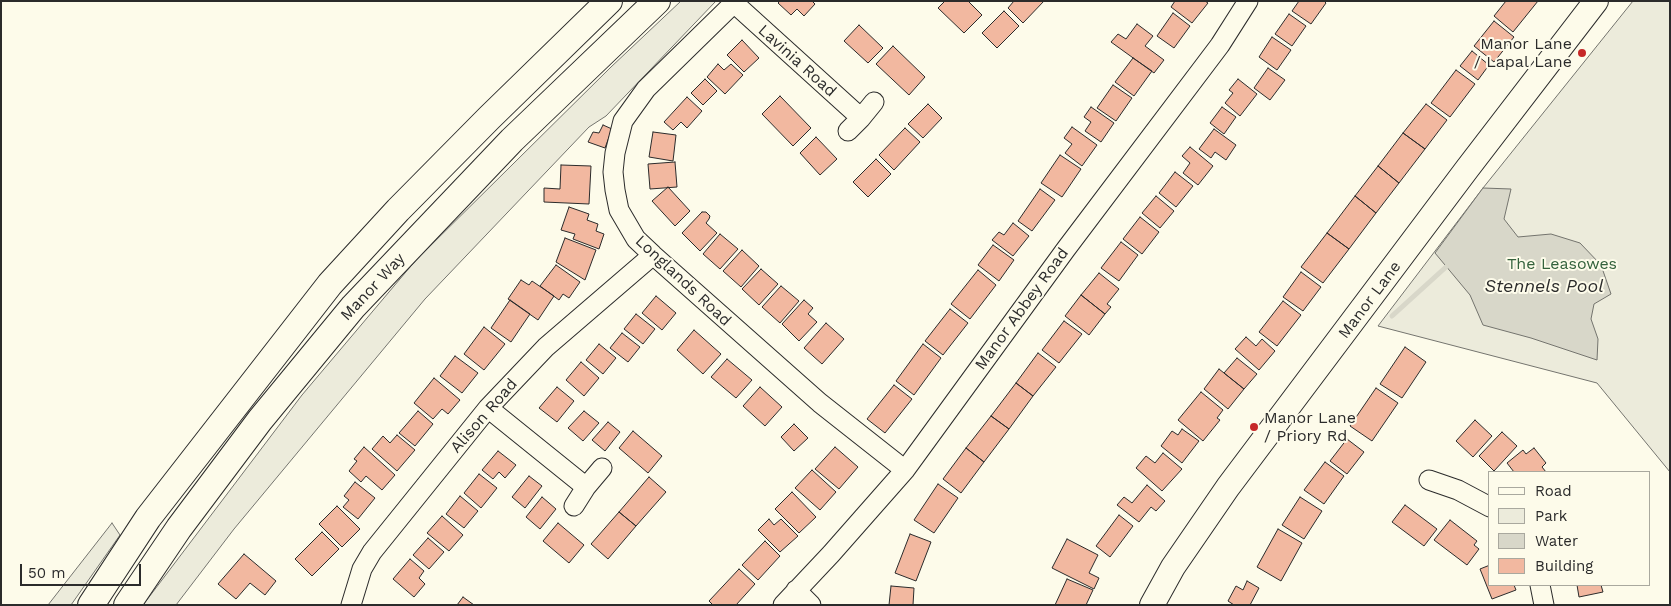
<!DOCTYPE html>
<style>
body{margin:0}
#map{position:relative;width:1671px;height:606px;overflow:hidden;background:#fdfbea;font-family:"Work Sans",sans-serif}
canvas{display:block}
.frame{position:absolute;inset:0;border:2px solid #2b2b2b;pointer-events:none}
.legend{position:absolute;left:1488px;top:471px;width:162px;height:115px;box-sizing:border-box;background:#fdfbea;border:1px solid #a9a89e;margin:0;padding:6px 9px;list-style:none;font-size:15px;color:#2b2b2b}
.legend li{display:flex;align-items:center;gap:10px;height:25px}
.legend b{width:25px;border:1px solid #a9a89e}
.scale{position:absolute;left:20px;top:564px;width:121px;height:22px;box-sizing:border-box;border:2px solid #2b2b2b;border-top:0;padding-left:6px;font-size:15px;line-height:18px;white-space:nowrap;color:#2b2b2b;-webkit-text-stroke:4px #fdfbea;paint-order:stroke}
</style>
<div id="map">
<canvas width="1671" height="606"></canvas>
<div class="frame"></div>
<ul class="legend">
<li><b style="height:6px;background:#fdfbea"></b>Road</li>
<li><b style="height:14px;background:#ecebdb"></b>Park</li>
<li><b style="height:14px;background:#d8d7c9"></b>Water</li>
<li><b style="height:14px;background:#f2b8a0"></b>Building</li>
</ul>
<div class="scale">50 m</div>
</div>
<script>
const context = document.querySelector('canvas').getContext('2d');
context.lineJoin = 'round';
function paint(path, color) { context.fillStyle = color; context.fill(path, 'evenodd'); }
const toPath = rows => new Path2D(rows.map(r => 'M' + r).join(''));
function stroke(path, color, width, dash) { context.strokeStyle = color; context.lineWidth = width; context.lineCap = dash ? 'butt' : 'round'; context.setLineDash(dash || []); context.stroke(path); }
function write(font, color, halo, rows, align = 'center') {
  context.font = font + ' "Work Sans",sans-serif'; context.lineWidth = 4; context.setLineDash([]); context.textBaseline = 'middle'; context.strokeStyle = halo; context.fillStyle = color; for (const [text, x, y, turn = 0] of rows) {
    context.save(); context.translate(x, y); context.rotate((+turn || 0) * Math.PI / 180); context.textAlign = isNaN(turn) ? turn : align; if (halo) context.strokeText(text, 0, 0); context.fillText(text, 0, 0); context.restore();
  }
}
const green = toPath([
 [681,1,716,1,606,116,589,127,425,299,234,529,176,605,143,605,302,395,416,260,611,67,681,1],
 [1633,1,1670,1,1670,472,1597,383,1378,326,1483,188,1633,1],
 [112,523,120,535,71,605,48,605,112,523]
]);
paint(green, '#ecebdb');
stroke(green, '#74746e', 1);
const water = toPath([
 [1483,188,1511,189,1504,219,1518,237,1551,234,1580,243,1601,265,1611,294,1594,304,1591,319,1598,339,1597,360,1531,338,1483,325,1470,295,1435,253,1483,188]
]);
paint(water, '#d8d7c9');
stroke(water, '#74746e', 1);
stroke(toPath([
 [1392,316,1446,267]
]), '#d8d7c9', 5);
const building = toPath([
 [780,1,812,1,815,4,804,16,797,9,791,15,778,3,780,1],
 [945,1,968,1,982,15,964,33,938,8,945,1],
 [1014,1,1044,1,1023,23,1008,8,1014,1],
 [1175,1,1205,1,1208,3,1192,23,1171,7,1175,1],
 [1299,1,1324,1,1326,3,1311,24,1292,11,1299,1],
 [1506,1,1538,1,1513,32,1494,16,1506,1],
 [1004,11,1019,26,997,48,982,33,1004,11],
 [1173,13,1190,26,1174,48,1157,36,1173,13],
 [1289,14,1306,26,1292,46,1275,34,1289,14],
 [1494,21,1514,37,1494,62,1474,46,1494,21],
 [1137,24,1153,36,1145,46,1164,60,1154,73,1111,42,1118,34,1126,39,1137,24],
 [859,25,883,48,868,63,844,41,859,25],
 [1272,37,1291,50,1277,70,1259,57,1272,37],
 [742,40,759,58,744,72,727,55,742,40],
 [893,46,925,77,909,95,876,64,893,46],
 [1472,51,1489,65,1478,80,1460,66,1472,51],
 [1133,58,1152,71,1134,96,1115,82,1133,58],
 [718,64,724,70,731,64,743,75,725,94,707,77,718,64],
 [1268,68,1285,80,1270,100,1254,88,1268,68],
 [1456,70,1475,84,1450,117,1431,103,1456,70],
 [705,79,717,91,703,105,691,93,705,79],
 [1238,79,1257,94,1240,116,1225,103,1233,93,1229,90,1238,79],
 [1113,85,1132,98,1116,121,1097,108,1113,85],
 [780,96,811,128,793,146,762,114,780,96],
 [687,97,702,111,687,128,681,122,673,130,664,122,687,97],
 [928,104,942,118,923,138,908,124,928,104],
 [1426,104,1447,120,1425,149,1403,133,1426,104],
 [1091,107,1114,123,1101,142,1085,131,1091,122,1084,117,1091,107],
 [1222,107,1236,117,1224,134,1210,123,1222,107],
 [603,125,612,129,605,148,588,142,593,132,599,133,603,125],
 [1072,127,1097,145,1082,166,1065,153,1072,144,1064,138,1072,127],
 [905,128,920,142,894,170,879,155,905,128],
 [1214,129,1236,145,1226,160,1215,152,1211,158,1199,149,1214,129],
 [653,132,676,135,673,161,649,157,653,132],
 [1403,133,1425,149,1399,183,1378,166,1403,133],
 [816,137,837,159,820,175,800,153,816,137],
 [1190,147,1213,166,1198,185,1183,173,1190,163,1182,156,1190,147],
 [1060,155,1081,169,1062,197,1041,183,1060,155],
 [876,159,891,174,868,197,853,182,876,159],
 [675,162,677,187,650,189,648,164,675,162],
 [561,165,591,166,589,204,544,202,544,188,560,189,561,165],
 [1378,166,1399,183,1376,213,1355,196,1378,166],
 [1175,172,1193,186,1176,207,1159,193,1175,172],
 [668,187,690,211,675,226,652,201,668,187],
 [1040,189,1055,200,1032,231,1018,221,1040,189],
 [1156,196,1174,211,1160,228,1142,213,1156,196],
 [1355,196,1376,213,1349,249,1327,233,1355,196],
 [569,207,589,214,587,220,598,224,596,231,604,234,599,249,573,239,575,234,561,230,569,207],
 [702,212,706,212,710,216,709,219,706,223,717,233,700,251,682,233,702,212],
 [1140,217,1159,232,1142,254,1123,239,1140,217],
 [1013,223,1029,236,1013,256,992,240,999,232,1004,235,1013,223],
 [1327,233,1349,249,1323,283,1301,267,1327,233],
 [720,234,738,249,720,269,703,254,720,234],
 [565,238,596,250,585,280,556,262,565,238],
 [1121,242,1138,255,1119,281,1101,268,1121,242],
 [993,245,1014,260,999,281,978,265,993,245],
 [742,250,759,266,741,287,723,271,742,250],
 [556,265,580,282,569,298,563,294,559,300,540,286,556,265],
 [761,269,778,284,759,305,742,289,761,269],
 [978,270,996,285,970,319,951,304,978,270],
 [1301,272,1321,287,1303,311,1283,297,1301,272],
 [1099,273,1119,289,1107,304,1111,307,1105,314,1081,295,1099,273],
 [521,280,529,285,532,281,554,296,538,320,508,299,521,280],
 [781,286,799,301,780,323,762,307,781,286],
 [1081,295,1105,314,1089,335,1065,316,1081,295],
 [656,296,676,313,662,330,642,313,656,296],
 [510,300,530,314,511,342,491,328,510,300],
 [804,300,813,308,808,314,817,322,799,341,782,324,804,300],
 [1283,301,1301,315,1277,346,1259,332,1283,301],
 [950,309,968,323,943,355,925,341,950,309],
 [636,314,655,329,643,344,624,329,636,314],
 [1064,321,1082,334,1059,363,1042,350,1064,321],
 [826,323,844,339,822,364,804,348,826,323],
 [484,327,505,344,484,370,464,354,484,327],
 [694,330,721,354,703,374,677,350,694,330],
 [622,333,640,347,628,362,610,348,622,333],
 [1246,337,1256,346,1262,339,1275,351,1259,370,1235,349,1246,337],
 [599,344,616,358,603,374,586,360,599,344],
 [923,344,941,358,914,395,896,381,923,344],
 [1405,347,1426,362,1402,398,1380,384,1405,347],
 [1038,353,1056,367,1033,396,1016,383,1038,353],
 [455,356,478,373,462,393,440,376,455,356],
 [1237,358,1257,374,1244,389,1224,373,1237,358],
 [727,359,752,380,736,398,711,377,727,359],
 [581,362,599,378,584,396,566,380,581,362],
 [1219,369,1244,389,1228,409,1204,389,1219,369],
 [434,378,460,400,448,414,442,409,433,419,414,403,434,378],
 [1016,383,1033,396,1009,429,991,416,1016,383],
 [894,385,912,399,885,433,867,419,894,385],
 [557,387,574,401,557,422,539,408,557,387],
 [760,387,782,407,765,426,743,406,760,387],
 [1376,388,1398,403,1372,441,1350,426,1376,388],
 [1201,392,1223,410,1217,418,1220,420,1203,441,1178,420,1201,392],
 [418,411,433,424,415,446,399,433,418,411],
 [584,411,599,423,583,441,568,428,584,411],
 [991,416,1009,429,984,462,966,448,991,416],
 [1475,420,1492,436,1473,457,1456,441,1475,420],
 [608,422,620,432,605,451,592,440,608,422],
 [794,424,808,438,794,451,781,437,794,424],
 [1182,429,1199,441,1182,463,1161,446,1172,431,1178,435,1182,429],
 [633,431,662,456,648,473,619,448,633,431],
 [1502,432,1517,446,1494,471,1479,456,1502,432],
 [397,435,415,450,397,471,372,449,383,436,390,443,397,435],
 [1347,439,1364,452,1347,474,1330,461,1347,439],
 [364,447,395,475,382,490,366,476,361,482,349,471,357,461,354,459,364,447],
 [835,447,858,467,839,489,815,469,835,447],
 [966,448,984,462,961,493,943,479,966,448],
 [1534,448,1546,463,1542,467,1546,472,1514,472,1507,463,1523,450,1526,454,1534,448],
 [498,451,516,465,505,478,499,472,493,479,482,470,498,451],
 [1163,453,1182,469,1162,491,1136,468,1146,456,1155,463,1163,453],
 [1325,462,1344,476,1324,504,1304,490,1325,462],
 [812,470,836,492,820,510,795,488,812,470],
 [479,474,497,488,481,508,464,493,479,474],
 [529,476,542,486,525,508,512,497,529,476],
 [649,477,666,492,636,526,619,512,649,477],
 [355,482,375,498,358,519,343,507,349,500,344,496,355,482],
 [938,484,958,498,934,533,914,520,938,484],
 [1147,485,1165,501,1156,511,1151,507,1139,522,1117,505,1124,497,1132,503,1147,485],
 [792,492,816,517,799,533,775,509,792,492],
 [460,496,478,511,464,528,446,514,460,496],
 [542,497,556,509,540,529,526,517,542,497],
 [1300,497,1322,511,1304,539,1282,525,1300,497],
 [1405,505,1437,529,1424,546,1392,522,1405,505],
 [337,506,360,529,342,547,319,524,337,506],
 [619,512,636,526,608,559,591,544,619,512],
 [1119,515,1133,526,1110,557,1096,546,1119,515],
 [442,516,463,535,449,551,427,533,442,516],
 [769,519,774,525,781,519,798,536,780,552,758,530,769,519],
 [1450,520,1477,541,1474,545,1479,549,1467,565,1434,540,1450,520],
 [558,523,584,545,569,563,543,541,558,523],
 [1278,529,1302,543,1281,581,1257,567,1278,529],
 [322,532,339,549,312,576,295,559,322,532],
 [910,534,931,542,916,581,895,573,910,534],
 [428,538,444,552,429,569,413,555,428,538],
 [1067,539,1098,555,1089,573,1099,578,1094,589,1052,568,1067,539],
 [765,541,780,556,758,580,742,565,765,541],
 [244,554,276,581,265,595,250,583,236,599,218,584,244,554],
 [410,559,424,571,419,578,425,584,414,597,393,579,410,559],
 [1490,565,1490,585,1514,585,1516,590,1492,599,1480,569,1490,565],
 [739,569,755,584,736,605,713,605,709,601,739,569],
 [1067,579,1093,590,1086,605,1055,605,1067,579],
 [1247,581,1259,588,1250,605,1234,605,1228,601,1236,586,1243,590,1247,581],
 [1577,585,1601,585,1603,592,1579,597,1577,585],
 [891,586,914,588,913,605,889,605,891,586],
 [463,597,474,605,457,605,463,597]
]);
paint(building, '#f2b8a0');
stroke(building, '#2b2b2b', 1);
const minor = toPath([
 [736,1,646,89,623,121,615,153,613,172,615,190,619,210,636,239,653,255,820,403,905,470],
 [734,3,861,118,874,102],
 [848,131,861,118],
 [488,408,586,487],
 [1429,480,1458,490,1490,507],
 [574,506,586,487,602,468],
 [1540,585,1544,605],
 [796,590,811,605],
 [351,605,362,569,372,552,488,408,546,347,653,255],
 [783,605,831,554,905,470,1066,249,1220,45,1248,1]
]);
const major = toPath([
 [1152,605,1173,567,1228,487,1467,169,1596,1]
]);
const highway = toPath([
 [91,605,148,518,330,284,398,210,489,118,609,1],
 [127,605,179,528,260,420,353,307,512,140,657,1]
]);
stroke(minor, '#2b2b2b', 21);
stroke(major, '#2b2b2b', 26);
stroke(highway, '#2b2b2b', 28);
stroke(minor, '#fdfbea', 19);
stroke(major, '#fdfbea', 24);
stroke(highway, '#fdfbea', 26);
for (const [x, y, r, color] of [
 [1582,53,5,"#c62828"],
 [1254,427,5,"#c62828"]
]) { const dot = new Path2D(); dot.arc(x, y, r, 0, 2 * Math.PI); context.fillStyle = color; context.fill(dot); stroke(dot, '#fdfbea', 2); }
write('16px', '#2b2b2b', '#fdfbea', [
 ["Manor Lane",1572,44],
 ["/ Lapal Lane",1572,62],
 ["Manor Lane",1264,418,"left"],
 ["/ Priory Rd",1264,436,"left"]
], 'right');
write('16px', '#2b2b2b', '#fdfbea', [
 ["Lavinia Road",797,61,42],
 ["Longlands Road",683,281,43],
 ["Manor Way",373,287,-47],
 ["Manor Lane",1370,300,-53],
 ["Manor Abbey Road",1022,309,-54],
 ["Alison Road",484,416,-49]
]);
write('16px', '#34623c', '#fdfbea', [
 ["The Leasowes",1562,264]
]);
write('italic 18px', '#2b2b2b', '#fdfbea', [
 ["Stennels Pool",1544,287]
]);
</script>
